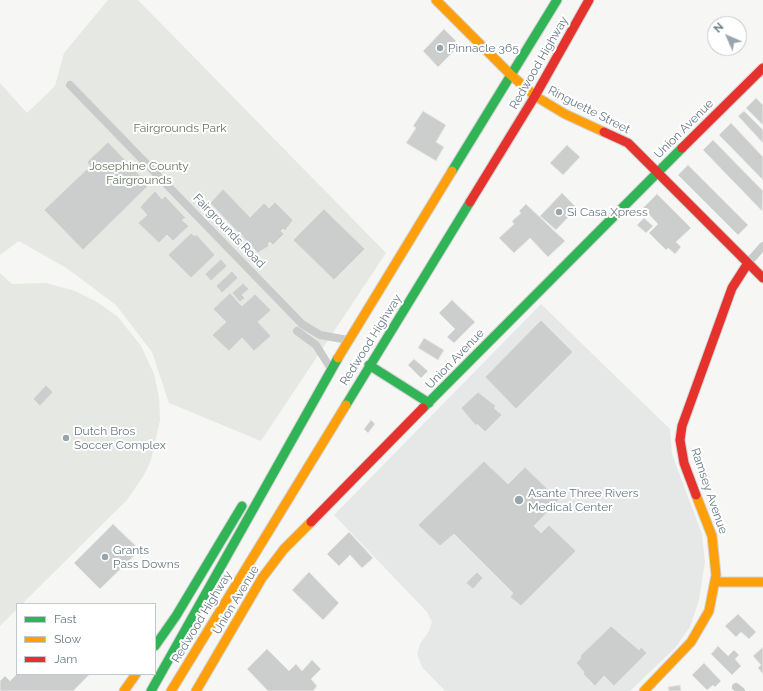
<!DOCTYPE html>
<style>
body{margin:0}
#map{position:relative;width:763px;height:691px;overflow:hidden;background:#f6f6f5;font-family:Raleway,sans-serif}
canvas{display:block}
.legend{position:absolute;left:16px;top:603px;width:140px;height:72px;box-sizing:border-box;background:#fff;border:1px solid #c2c9ce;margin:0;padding:5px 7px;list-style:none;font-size:12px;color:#677984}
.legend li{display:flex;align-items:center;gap:8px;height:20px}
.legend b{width:20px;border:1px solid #c2c9ce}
.north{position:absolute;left:707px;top:16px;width:40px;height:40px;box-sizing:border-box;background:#fff;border:1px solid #c2c9ce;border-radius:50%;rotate:315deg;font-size:11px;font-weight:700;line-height:16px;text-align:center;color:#677984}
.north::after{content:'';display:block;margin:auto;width:14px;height:18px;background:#99a5ac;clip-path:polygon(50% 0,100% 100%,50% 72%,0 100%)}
</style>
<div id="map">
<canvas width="763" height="691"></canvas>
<ul class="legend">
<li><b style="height:5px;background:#30b455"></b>Fast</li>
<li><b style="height:5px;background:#ff9f0a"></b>Slow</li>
<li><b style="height:5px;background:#e5322d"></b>Jam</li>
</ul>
<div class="north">N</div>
</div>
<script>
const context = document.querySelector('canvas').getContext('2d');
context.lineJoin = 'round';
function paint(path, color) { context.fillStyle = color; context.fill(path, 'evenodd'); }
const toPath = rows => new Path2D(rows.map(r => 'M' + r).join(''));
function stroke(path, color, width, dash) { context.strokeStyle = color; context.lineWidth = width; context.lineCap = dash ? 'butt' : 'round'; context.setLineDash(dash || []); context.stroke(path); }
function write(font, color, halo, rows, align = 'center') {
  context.font = font + ' Raleway,sans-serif'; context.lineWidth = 4; context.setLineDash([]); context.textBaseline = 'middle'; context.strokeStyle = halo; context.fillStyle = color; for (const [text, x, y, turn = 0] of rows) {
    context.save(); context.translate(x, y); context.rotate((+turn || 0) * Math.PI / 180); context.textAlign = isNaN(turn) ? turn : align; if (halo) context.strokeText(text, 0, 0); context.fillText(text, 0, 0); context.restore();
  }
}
paint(toPath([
 [541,304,670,429,672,454,702,534,705,562,699,600,690,627,675,648,630,691,445,691,422,667,417,654,420,644,429,631,432,622,427,612,334,515]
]), '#e6e8e8');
paint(toPath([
 [108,0,138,0,386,253,261,441,169,403,152,352,116,305,68,269,19,241,0,255,0,83,27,113,55,86,64,53],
 [0,273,12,284,46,283,75,291,97,302,118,317,141,346,154,374,159,397,160,420,151,460,144,475,127,500,22,604,17,604,17,609,0,626]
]), '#e5e8e3');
const building = toPath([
 [444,29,456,41,451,46,455,50,438,67,423,51,444,29],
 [756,98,763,105,763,125,746,108,756,98],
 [423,111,446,125,436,142,444,147,436,161,406,143,416,128,413,126,423,111],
 [744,111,763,130,763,143,738,116,744,111],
 [731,123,763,157,763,180,719,135,731,123],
 [713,140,763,191,762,211,703,150,713,140],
 [108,142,149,185,83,250,44,210,90,166,87,162,108,142],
 [567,145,580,157,563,175,550,163,567,145],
 [688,165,748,225,738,235,678,175,688,165],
 [223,189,250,217,264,203,269,208,275,202,293,220,285,231,283,229,281,231,284,234,273,245,270,242,268,244,269,246,258,253,210,203,223,189],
 [155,191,162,199,165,196,186,218,182,220,189,226,173,241,167,235,159,243,138,223,147,215,140,207,155,191],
 [562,193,577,208,556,230,540,216,562,193],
 [657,194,691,228,676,242,681,247,675,254,668,248,666,250,649,233,658,224,643,208,657,194],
 [526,204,565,241,548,257,530,238,514,253,499,238,514,224,512,221,521,213,519,211,526,204],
 [324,209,365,249,334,280,293,240,324,209],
 [644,218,653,226,646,233,637,225,644,218],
 [191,233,195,236,196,234,215,255,191,278,168,255,191,233],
 [221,259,227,266,211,281,205,274,221,259],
 [232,271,238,278,222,293,216,286,232,271],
 [243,283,249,289,242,295,245,298,240,302,232,293,243,283],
 [230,293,242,306,255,294,271,310,258,322,271,336,254,351,242,338,229,351,212,335,226,322,213,309,230,293],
 [452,300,475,322,454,343,447,337,455,329,439,313,452,300],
 [541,320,573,352,516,409,485,377,541,320],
 [424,338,444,350,438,360,418,348,424,338],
 [414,359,428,371,421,378,408,365,414,359],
 [46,385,53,392,40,406,33,399,46,385],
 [478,392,496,406,494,408,502,415,485,432,477,424,476,426,461,408,478,392],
 [371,420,375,424,368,433,364,429,371,420],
 [484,461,508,484,525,467,559,500,534,526,541,533,549,525,576,551,521,606,510,597,513,593,454,534,440,546,418,525,484,461],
 [113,524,140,550,100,589,74,563,113,524],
 [349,532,373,558,362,568,350,555,339,566,327,554,349,532],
 [309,572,339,603,323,620,292,590,309,572],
 [477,572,483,578,473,589,466,583,477,572],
 [738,614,756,632,749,639,741,632,736,637,725,626,738,614],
 [611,626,639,650,641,647,647,653,614,686,604,676,595,686,583,674,584,672,576,663,581,658,580,656,611,626],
 [718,646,728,656,734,650,739,655,735,659,741,666,732,675,711,654,718,646],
 [763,647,763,674,758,668,761,665,753,656,763,647],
 [267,649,289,671,296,664,302,671,312,660,321,669,311,679,317,686,313,691,268,691,247,669,267,649],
 [704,663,721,681,715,687,713,685,707,690,692,675,704,663],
 [17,674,90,674,73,691,0,691,0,681,5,676,10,681,17,674],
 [680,685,681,691,669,691,668,687,680,685]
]);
paint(building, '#cccece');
stroke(building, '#e6e6e5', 1);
const fast = toPath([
 [452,171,557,0],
 [369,365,429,403],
 [346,405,470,202],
 [423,408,682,148],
 [155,646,176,616,242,506],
 [151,691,338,358]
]);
const slow = toPath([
 [436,0,511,75,535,96,565,114,604,132],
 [338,358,452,171],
 [716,582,763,582],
 [124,691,136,674],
 [171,691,346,405],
 [196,691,262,578,284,549,311,522],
 [644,691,691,642,709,611,716,575,712,536,696,495]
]);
const jam = toPath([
 [604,132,628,143,763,278],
 [682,148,763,68],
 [470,202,535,96,589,0],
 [696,495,684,463,680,440,682,426,732,288,748,263],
 [311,522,423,408]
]);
stroke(fast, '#d2d3d3', 11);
stroke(slow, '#d2d3d3', 11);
stroke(jam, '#d2d3d3', 11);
stroke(toPath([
 [70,85,302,324,320,335,348,340],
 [748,263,763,246],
 [297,331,316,345,331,369],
 [736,687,741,691]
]), '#c9caca', 8);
stroke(fast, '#30b455', 9);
stroke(slow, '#ff9f0a', 9);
stroke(jam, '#e5322d', 9);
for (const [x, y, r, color] of [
 [440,48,4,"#99a5ac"],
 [559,212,4,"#99a5ac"],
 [66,438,4,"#99a5ac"],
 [519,500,5,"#99a5ac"],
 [105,557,4,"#99a5ac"]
]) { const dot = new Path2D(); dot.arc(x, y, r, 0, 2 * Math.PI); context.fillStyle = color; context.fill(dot); stroke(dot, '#fff', 1.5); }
write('12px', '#677984', '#fff', [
 ["Pinnacle 365",448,48],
 ["Si Casa Xpress",567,212],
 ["Dutch Bros",74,431],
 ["Soccer Complex",74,445],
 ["Asante Three Rivers",528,493],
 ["Medical Center",528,507],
 ["Grants",113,550],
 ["Pass Downs",113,564]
], 'left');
write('12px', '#677984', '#fff', [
 ["Redwood Highway",539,63,-60],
 ["Ringuette Street",589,110,27],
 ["Union Avenue",684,129,-45],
 ["Fairgrounds Road",229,231,46],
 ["Redwood Highway",371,340,-58],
 ["Union Avenue",455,359,-46],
 ["Ramsey Avenue",709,491,71],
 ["Union Avenue",236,600,-59],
 ["Redwood Highway",202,617,-59]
]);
write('12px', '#677762', '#fff', [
 ["Fairgrounds Park",180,128],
 ["Josephine County",139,166],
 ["Fairgrounds",139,180]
]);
</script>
